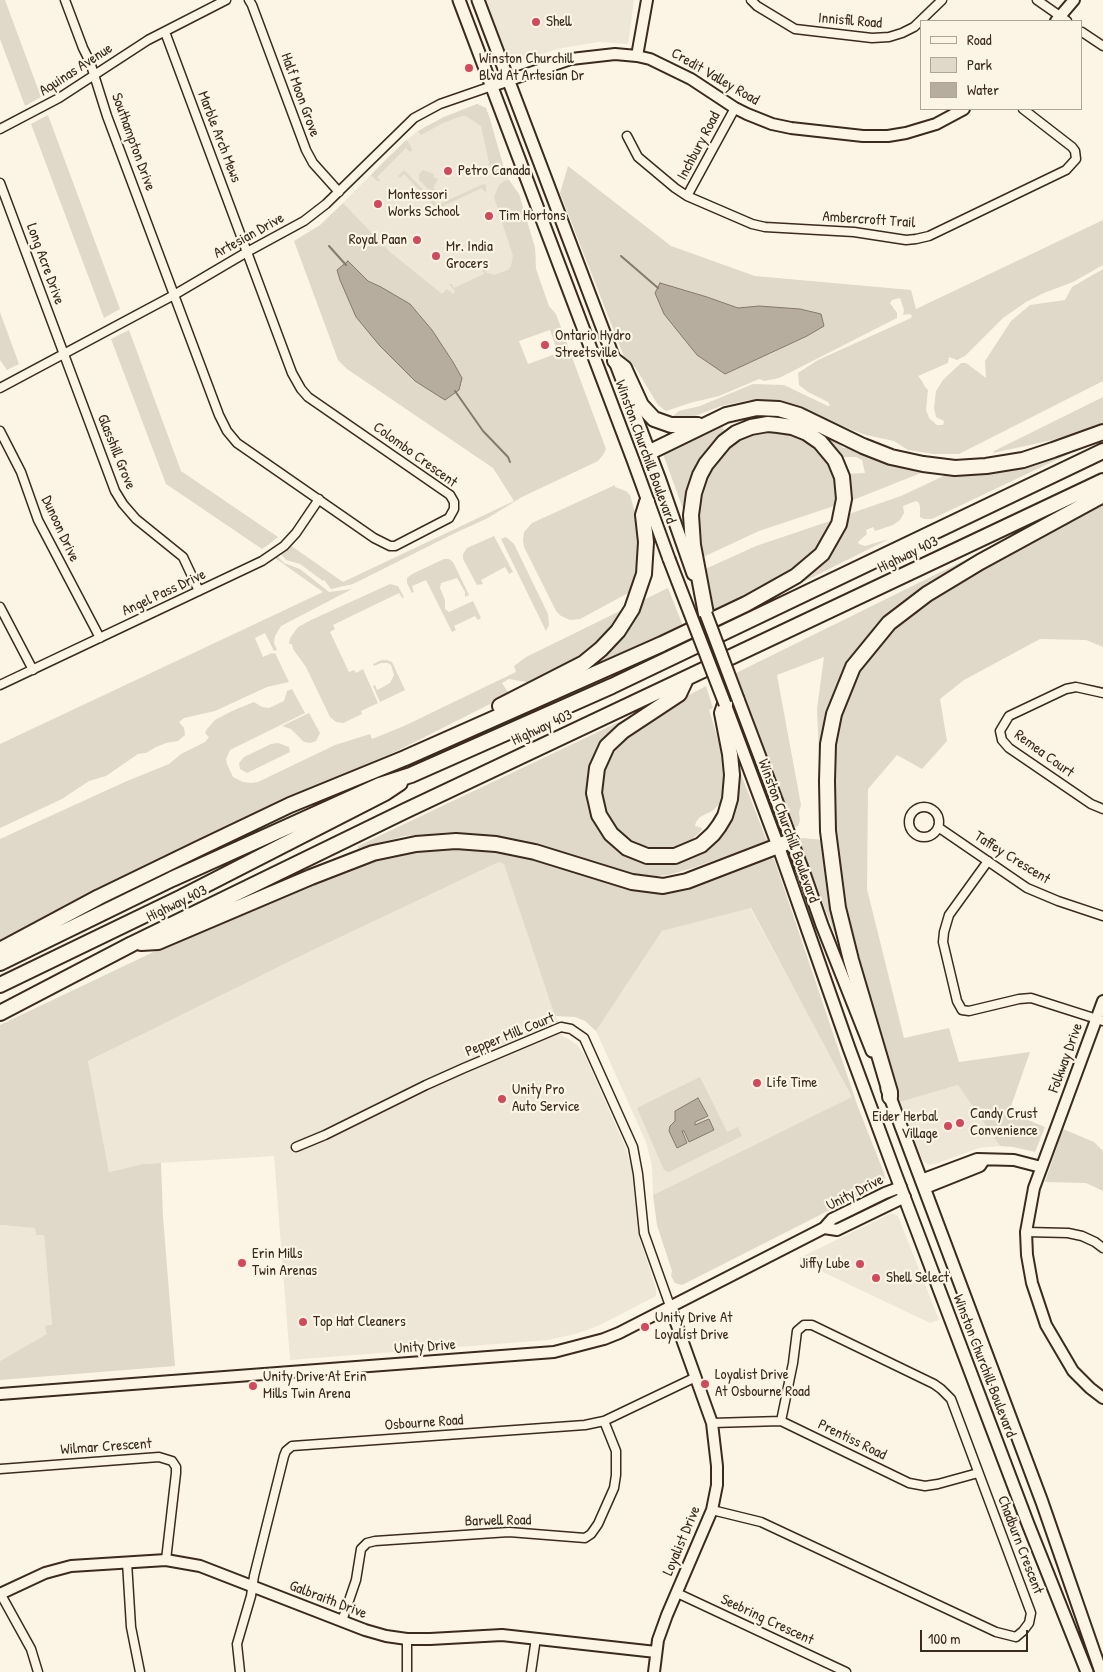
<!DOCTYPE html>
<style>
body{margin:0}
#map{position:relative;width:1103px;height:1672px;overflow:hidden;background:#fcf5e5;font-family:"Patrick Hand",sans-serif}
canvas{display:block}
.legend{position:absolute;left:920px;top:20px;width:162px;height:90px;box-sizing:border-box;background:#fcf5e5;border:1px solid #afa495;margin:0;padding:6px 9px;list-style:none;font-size:15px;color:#3b2a1e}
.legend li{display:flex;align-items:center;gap:10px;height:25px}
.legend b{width:25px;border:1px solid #afa495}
.scale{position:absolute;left:920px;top:1630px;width:108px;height:22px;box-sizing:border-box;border:2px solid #3b2a1e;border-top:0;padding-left:6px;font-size:15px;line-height:18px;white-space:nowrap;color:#3b2a1e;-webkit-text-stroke:4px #fcf5e5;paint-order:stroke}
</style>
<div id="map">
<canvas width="1103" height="1672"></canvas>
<ul class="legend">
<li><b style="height:6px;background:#fcf5e5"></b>Road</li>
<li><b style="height:14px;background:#e0d8c8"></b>Park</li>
<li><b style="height:14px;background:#b7ad9e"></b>Water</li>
</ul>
<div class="scale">100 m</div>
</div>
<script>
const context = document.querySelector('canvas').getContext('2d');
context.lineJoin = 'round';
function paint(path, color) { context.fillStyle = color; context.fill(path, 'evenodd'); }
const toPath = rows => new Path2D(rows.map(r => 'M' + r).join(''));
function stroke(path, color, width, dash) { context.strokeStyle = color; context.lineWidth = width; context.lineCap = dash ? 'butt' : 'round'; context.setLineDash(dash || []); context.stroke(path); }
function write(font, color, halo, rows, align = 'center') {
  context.font = font + ' "Patrick Hand",sans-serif'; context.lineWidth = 4.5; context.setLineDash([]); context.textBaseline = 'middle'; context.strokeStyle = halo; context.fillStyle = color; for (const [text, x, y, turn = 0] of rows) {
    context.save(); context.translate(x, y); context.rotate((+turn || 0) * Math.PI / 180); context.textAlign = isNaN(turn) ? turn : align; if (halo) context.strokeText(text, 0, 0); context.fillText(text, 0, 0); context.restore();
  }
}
paint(toPath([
 [486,0,634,0,628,44,599,42,580,45,557,49,516,64,511,62,507,55],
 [477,104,486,108,504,168,509,180,519,194,535,248,536,260,449,303,387,254,341,205,388,157,416,132,444,117],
 [499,862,504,863,563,1037,567,1038,577,1045,585,1056,625,1146,632,1171,639,1236,656,1289,656,1296,598,1326,575,1334,548,1340,290,1360,274,1156,143,1164,109,1172,88,1061,311,951],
 [750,908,853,1097,653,1195,652,1166,646,1142,596,1031,662,931],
 [958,1085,1000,1146,979,1148,935,1164,928,1165,922,1159,900,1102],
 [892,1213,898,1216,939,1320,930,1323,802,1262,799,1258],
 [0,1225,36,1228,35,1233,38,1235,44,1235,52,1325,48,1334,0,1361]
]), '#eee6d6');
paint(toPath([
 [0,0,5,0,41,97,25,106,0,39],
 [477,104,486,108,490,119,504,168,498,172,492,171,490,167,481,126,466,116,462,116,443,123,421,135,418,131,444,117],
 [48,115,120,309,104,318,31,124],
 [406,140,408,141,412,150,410,152,406,148,377,177,381,181,377,181,371,175],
 [568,166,671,246,755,276,911,290,916,309,1103,220,1103,265,1073,282,1044,293,1026,302,1003,318,965,356,957,360,949,357,948,363,918,376,922,381,925,387,928,390,926,410,929,418,937,425,943,425,944,421,936,417,934,408,936,391,943,380,961,363,966,363,986,378,985,361,1011,321,1030,305,1065,300,1072,287,1103,269,1103,381,959,454,934,454,908,450,894,441,866,435,831,422,799,407,775,401,749,400,721,406,682,421,669,419,679,411,700,406,753,384,784,385,828,406,830,406,828,402,808,392,799,385,798,373,818,360,911,318,912,316,910,314,903,315,904,310,900,298,892,300,890,303,897,313,897,318,779,378,764,381,759,379,719,396,690,403,666,411,658,405,635,367,628,367,560,193],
 [404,170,436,203,440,204,483,184,486,185,486,191,485,192,482,188,439,208,441,213,436,215,434,213,437,209,404,174,400,178,398,176],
 [423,170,434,174,433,177,438,179,433,188,439,191,436,197,419,180,419,174],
 [509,180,519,194,535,248,536,269,549,306,556,314,606,449,603,455,598,461,522,497,488,518,451,535,353,584,331,589,324,580,323,581,300,564,286,560,280,553,290,545,343,582,514,501,493,468,347,369,338,360,294,241,320,225,343,203,390,252,442,294,447,289,453,294,455,291,449,284,452,284,454,288,484,274,482,269,484,268,487,273,494,275,508,270,511,266,513,256,494,197,499,185,504,181],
 [550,330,558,353,528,364,519,341],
 [0,312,19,364,7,370,0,360],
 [129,330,181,471,278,537,268,545,262,549,166,484,111,339],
 [1103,397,1103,423,1062,438,993,453,994,451],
 [722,427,726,432,687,509,683,509,663,454],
 [814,429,840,442,840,445,843,448,851,448,880,459,926,471,848,502,845,474,865,473,862,460,856,457,837,457,816,434],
 [770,431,796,435,804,439,818,450,828,462,833,473,836,485,837,505,759,531,701,558,696,512,701,488,715,462,730,447,744,437,760,432],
 [1092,443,932,519,924,519,920,517,920,507,919,503,916,501,903,506,904,513,900,520,893,525,875,531,873,527,866,530,867,534,858,542,859,544,865,546,889,539,799,584,798,580,846,515,901,496,952,472],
 [615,485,615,487,626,491,630,495,636,516,643,550,632,591,580,619,570,620,561,616,556,611,524,547,523,540,524,532,532,523],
 [1103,501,1103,647,1086,640,1040,639,964,680,940,699,947,741,922,769,897,755,868,789,867,889,904,1038,949,1028,959,1062,1030,1052,1009,1112,1045,1127,1035,1152,1013,1147,1000,1146,958,1085,900,1102,891,1073,844,913,833,836,833,755,838,722,860,665,887,632,923,603,1032,539],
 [833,520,813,554,794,570,732,605,730,603,714,611,703,570,756,546],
 [1028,529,990,552,854,659,822,780,820,780,817,709,824,657,777,675,801,805,799,812,800,821,798,826,794,827,736,673],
 [494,536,513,572,509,574,505,567,481,580,483,584,477,585,463,559,463,554,467,548],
 [506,537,514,544,548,614,549,625,546,631,501,539],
 [277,556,284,563,300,569,329,592,352,589,281,626,275,636,274,643,277,650,274,651,265,633,255,638,263,657,272,653,273,654,275,653,289,682,267,687,215,711,184,718,179,722,184,728,185,735,178,741,166,743,156,747,146,753,138,754,106,776,89,781,62,799,0,828,0,744,323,592,275,558],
 [444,559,449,559,453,562,469,595,465,597,465,592,457,578,441,583,440,588,445,600,445,609,449,612,473,601,481,618,478,620,475,616,454,626,456,630,452,632,426,580,412,586,414,592,412,593,407,583,407,578,412,574],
 [390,584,398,586,404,597,402,598,399,593,333,625,335,629,330,632,349,672,354,670,356,673,363,669,378,703,361,711,362,714,343,723,336,722,330,717,306,667,293,649,292,644,289,644,290,638,298,627,311,620],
 [668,588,683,626,667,633,667,635,626,655,624,653,556,686,639,602],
 [624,609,612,628,598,643,575,661,528,686,526,682,509,679,502,683,508,692,492,703,399,750,276,804,180,850,0,943,0,839,127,781,169,764,181,754,205,742,209,737,205,733,207,729,215,720,232,711,254,702,262,707,269,708,284,701,287,691,292,689,305,713,230,750,226,759,227,764,233,777,243,782,251,783,258,782,335,745,370,734,372,739,404,726,516,672,514,666,526,657],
 [382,660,387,660,392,662,405,690,380,702,373,686,375,685,377,690,383,687,390,683,394,675,391,665,388,663,381,663,374,666,373,664],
 [706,686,713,708,709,710,723,755,725,792,721,803,712,811,700,817,696,822,695,826,702,828,702,830,689,842,680,847,669,849,658,849,636,844,623,836,612,825,605,814,601,801,600,775,612,750,631,731,676,702],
 [640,712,605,741,594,813,646,858,711,841,737,764,767,841,696,867,668,875,657,876,627,873,517,841,477,834,454,832,404,836,358,849,358,846],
 [309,713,320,733,316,741,310,743,304,742,291,729,282,726],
 [278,743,289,747,290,752,247,773,240,769,239,763,244,757,271,744],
 [802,838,824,840,845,960,798,839],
 [458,847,481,848,519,855,594,879,637,890,763,857,774,859,858,1107,884,1173,885,1179,883,1183,682,1285,675,1283,671,1276,672,1271,657,1225,653,1195,852,1097,751,908,662,931,596,1031,585,1021,575,1017,555,1016,504,864,499,862,311,951,88,1061,109,1172,143,1164,161,1163,163,1217,175,1366,0,1380,0,1361,47,1334,45,1327,47,1325,52,1325,44,1235,36,1235,35,1228,0,1225,0,1025,166,946,240,913,362,865,401,853,429,849],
 [700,1077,727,1132,738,1127,742,1136,669,1172,664,1170,637,1108],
 [1063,1129,1094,1142,1103,1151,1103,1191,1086,1183,1045,1182]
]), '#e0d8c8');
const water = toPath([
 [348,261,368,281,381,287,410,304,432,330,453,362,462,378,459,390,445,400,415,381,380,346,356,317,340,280,337,270,348,261],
 [660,283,707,297,738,308,759,306,800,309,821,314,824,326,807,336,725,374,697,355,664,314,655,293,660,283],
 [698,1098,708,1116,695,1122,695,1125,709,1119,714,1130,689,1142,684,1131,682,1131,687,1143,677,1148,669,1131,670,1126,675,1121,675,1111,698,1098]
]);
paint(water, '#b7ad9e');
stroke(water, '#85796b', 1);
stroke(toPath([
 [329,246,346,265],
 [621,256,658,288],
 [455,391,483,431,508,457,510,462]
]), '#85796b', 2);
const minor = toPath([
 [65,0,83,48,90,62,107,116,219,415,227,431,237,443,374,538,390,546,395,546,449,518,454,509,454,502,450,495,308,397,301,389,292,373,165,32],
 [249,0,252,5,306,150,313,163,339,192],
 [751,0,757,6,795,29,872,38,889,37,902,33,914,27,942,0],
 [1037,0,1067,21],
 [1082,32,1103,46],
 [0,129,59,98,148,40,226,0],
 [627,136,638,157,675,188,687,196,752,224,765,227,854,232,906,240,916,239,929,236,1066,170,1076,159,1075,151,1072,147,1023,109],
 [0,183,115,491,123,504,136,519,183,557,199,591],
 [687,196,735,108],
 [0,388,174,295,247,252,304,221,326,204,414,118,440,104,492,86],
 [0,431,21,472,38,520,100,638],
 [0,607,33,670],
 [0,685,262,561,284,546,296,533,319,499],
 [1103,693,1076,687,1066,689,1009,716,1000,731,1002,740,1009,748,1091,804,1103,809],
 '909 822a15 15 0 1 1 30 0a15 15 0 1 1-30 0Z',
 [938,827,1027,888,1058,901,1103,916],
 [988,861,949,915,944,932,943,942,957,1001,962,1010,969,1011,1019,999,1031,998,1103,1021],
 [296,1147,325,1135,426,1085,464,1068,561,1027,571,1029,584,1038,633,1147,638,1174,644,1233,670,1306],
 [1026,1232,1068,1233,1082,1236,1095,1242,1103,1248],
 [712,1423,781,1421,909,1483,925,1486,938,1484,978,1473],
 [0,1469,159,1457,172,1461,176,1467,176,1473,166,1560],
 [712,1510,761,1522,996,1632,1016,1637,1023,1631,1029,1623,1031,1613,951,1399,941,1389,934,1384,812,1325,804,1325,797,1331,793,1363,781,1421],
 [127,1562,131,1627,140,1672],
 [0,1593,31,1649,38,1672],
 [677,1593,846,1672],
 [342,1621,356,1580,361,1549,367,1543,375,1541,509,1532,585,1538,591,1534,598,1524,614,1488,616,1475,616,1451,604,1421],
 [240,1672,237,1644,251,1596,254,1576,284,1456,286,1451,292,1446,585,1425,604,1421,696,1377],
 [407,1672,407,1639],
 [531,1672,536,1638]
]);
const tertiary = toPath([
 [1056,21,1074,0],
 [637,56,647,0],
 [492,86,571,59,615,54,637,56,650,59,691,79,735,108,747,114,772,124,791,128,863,136,888,136,906,133,936,124,964,109],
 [1103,1001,1034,1188,1026,1232,1027,1255,1032,1283,1046,1325,1073,1371,1090,1388,1103,1398],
 [921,1180,977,1159,1014,1160,1041,1167],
 [925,1188,980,1166,984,1160],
 [824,1228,837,1230,905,1197],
 [0,1394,554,1352,604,1339,619,1333,824,1228,832,1219,885,1193,901,1187],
 [0,1594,45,1573,71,1566,166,1560,200,1566,365,1630,386,1636,407,1639,430,1639,502,1635,656,1652],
 [654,1672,658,1640,667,1615,712,1510,717,1485,717,1466,712,1423,670,1306]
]);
const secondary = toPath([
 [459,0,633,460,669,559],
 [478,0,660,480,693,574],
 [738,699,805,876,822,925,872,1051],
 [725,704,780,851,849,1048,894,1170,1028,1524,1087,1672],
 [887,1089,1042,1502,1101,1672]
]);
const motorway = toPath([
 [615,361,624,368,641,405,654,419,671,425,698,425],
 [650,452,726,415,757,408,779,409,799,415,863,446,891,457,923,464,955,468,986,466,1023,460,1053,450,1103,432],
 [686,679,679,694,623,731,607,746,597,768,594,793,599,815,611,834,627,848,647,856,675,856,701,845,713,834,719,826,725,816,730,799,732,775,730,754,722,713,725,704],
 [500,706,584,663,601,649,618,631,632,609,644,574,646,542,643,515,647,502],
 [141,943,158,942,311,877,373,853,416,844,456,841,496,844,535,852,632,882,663,886,687,881,791,841],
 [0,950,99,897,200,848,290,805,405,758,662,644,746,604,796,576,822,554,839,524,844,499,842,477,835,460,820,442,807,433,792,427,778,425,768,424,751,427,736,433,724,442,706,464,700,475,694,493,691,515,693,545,706,614],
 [0,963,172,879,380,785,411,775,612,686,1103,451],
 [0,985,182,897,385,793,400,783],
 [0,1013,132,944,405,811,1103,481],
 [890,1097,890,1092,851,960,838,908,828,831,827,781,828,744,834,714,853,667,889,623,927,594,980,562,1103,495]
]);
stroke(minor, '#3b2a1e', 11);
stroke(tertiary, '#3b2a1e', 14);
stroke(secondary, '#3b2a1e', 15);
stroke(motorway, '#3b2a1e', 18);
stroke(minor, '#fcf5e5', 8);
stroke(tertiary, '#fcf5e5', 10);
stroke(secondary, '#fcf5e5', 11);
stroke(motorway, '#fcf5e5', 14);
const secondaryBridge = toPath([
 [669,559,725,704],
 [706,614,738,699]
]);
stroke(secondaryBridge, '#3b2a1e', 15, []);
stroke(secondaryBridge, '#fcf5e5', 11);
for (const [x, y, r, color] of [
 [536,22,5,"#d1495b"],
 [469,68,5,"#d1495b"],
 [448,171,5,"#d1495b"],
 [378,204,5,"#d1495b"],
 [489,216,5,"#d1495b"],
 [417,240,5,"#d1495b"],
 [436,256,5,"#d1495b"],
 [545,345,5,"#d1495b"],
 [757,1083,5,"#d1495b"],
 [502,1099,5,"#d1495b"],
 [960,1123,5,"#d1495b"],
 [948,1126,5,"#d1495b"],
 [242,1263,5,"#d1495b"],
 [860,1264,5,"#d1495b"],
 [876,1278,5,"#d1495b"],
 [303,1322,5,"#d1495b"],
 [645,1327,5,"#d1495b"],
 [705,1384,5,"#d1495b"],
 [253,1386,5,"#d1495b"]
]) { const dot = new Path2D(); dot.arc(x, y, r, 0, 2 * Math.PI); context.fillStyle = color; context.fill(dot); stroke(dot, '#fcf5e5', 2); }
write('15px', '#3b2a1e', '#fcf5e5', [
 ["Innisfil Road",850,21,5],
 ["Aquinas Avenue",76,70,-33],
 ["Credit Valley Road",715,77,30],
 ["Half Moon Grove",300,95,70],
 ["Marble Arch Mews",219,137,69],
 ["Southampton Drive",133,142,70],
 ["Inchbury Road",699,146,-62],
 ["Ambercroft Trail",869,220,4],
 ["Artesian Drive",249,236,-29],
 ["Long Acre Drive",45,264,70],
 ["Glasshill Grove",116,452,68],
 ["Winston Churchill Boulevard",645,452,70],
 ["Colombo Crescent",415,455,36],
 ["Dunoon Drive",60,529,65],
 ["Highway 403",908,555,-26],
 ["Angel Pass Drive",164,593,-25],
 ["Highway 403",542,728,-25],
 ["Remea Court",1044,754,36],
 ["Winston Churchill Boulevard",788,831,70],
 ["Taffey Crescent",1012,858,32],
 ["Highway 403",177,904,-26],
 ["Pepper Mill Court",510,1035,-22],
 ["Folkway Drive",1066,1058,-70],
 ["Unity Drive",855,1193,-27],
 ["Unity Drive",425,1347,-4],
 ["Winston Churchill Boulevard",984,1366,69],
 ["Osbourne Road",424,1423,-4],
 ["Prentiss Road",852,1440,26],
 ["Wilmar Crescent",106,1447,-4],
 ["Barwell Road",498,1521,-1],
 ["Loyalist Drive",682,1541,-67],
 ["Chadburn Crescent",1020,1545,69],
 ["Galbraith Drive",328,1600,21],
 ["Seebring Crescent",767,1620,25]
]);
write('15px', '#3b2a1e', '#fcf5e5', [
 ["Shell",546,22],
 ["Winston Churchill",479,59],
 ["Blvd At Artesian Dr",479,76],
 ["Petro Canada",458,171],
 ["Montessori",388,195],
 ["Works School",388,212],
 ["Tim Hortons",499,216],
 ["Royal Paan",407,240,"right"],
 ["Mr. India",446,247],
 ["Grocers",446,264],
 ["Ontario Hydro",555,336],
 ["Streetsville",555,353],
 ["Life Time",767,1083],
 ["Unity Pro",512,1090],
 ["Auto Service",512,1107],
 ["Candy Crust",970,1114],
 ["Convenience",970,1131],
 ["Eider Herbal",938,1117,"right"],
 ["Village",938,1134,"right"],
 ["Erin Mills",252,1254],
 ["Twin Arenas",252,1271],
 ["Jiffy Lube",850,1264,"right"],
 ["Shell Select",886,1278],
 ["Unity Drive At",655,1318],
 ["Loyalist Drive",655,1335],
 ["Top Hat Cleaners",313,1322],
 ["Loyalist Drive",715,1375],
 ["At Osbourne Road",715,1392],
 ["Unity Drive At Erin",263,1377],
 ["Mills Twin Arena",263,1394]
], 'left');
</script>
